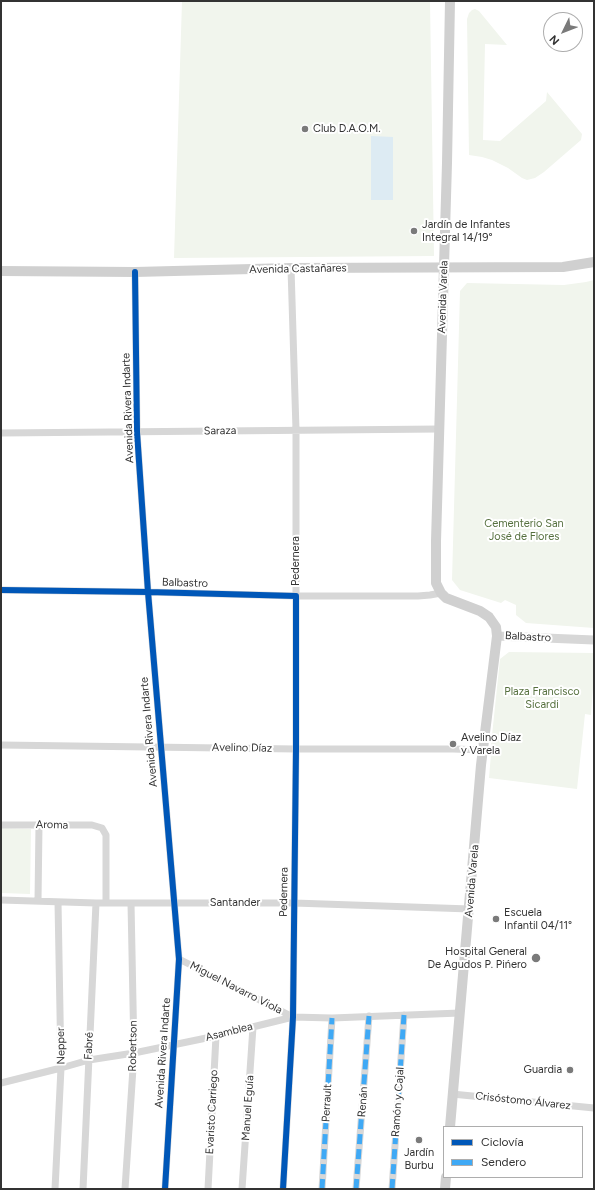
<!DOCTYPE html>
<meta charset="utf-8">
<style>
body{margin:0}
#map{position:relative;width:595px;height:1190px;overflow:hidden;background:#fff;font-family:Figtree,sans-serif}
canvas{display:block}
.frame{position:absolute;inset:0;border:2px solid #333;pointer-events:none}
.legend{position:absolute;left:443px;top:1126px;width:140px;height:52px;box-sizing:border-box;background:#fff;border:1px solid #adadad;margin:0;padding:5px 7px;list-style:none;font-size:12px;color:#333}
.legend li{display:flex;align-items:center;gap:8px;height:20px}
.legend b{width:20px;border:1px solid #adadad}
.north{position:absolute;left:543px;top:12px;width:40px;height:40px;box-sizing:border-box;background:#fff;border:1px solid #adadad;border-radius:50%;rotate:227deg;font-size:11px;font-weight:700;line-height:16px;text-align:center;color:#333}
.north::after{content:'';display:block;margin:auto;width:14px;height:18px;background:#7a7a7a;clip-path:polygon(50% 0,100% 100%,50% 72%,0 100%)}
</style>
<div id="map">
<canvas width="595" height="1190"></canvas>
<div class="frame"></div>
<ul class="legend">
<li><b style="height:5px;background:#0057b8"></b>Ciclovía</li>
<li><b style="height:5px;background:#3fa9f5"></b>Sendero</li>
</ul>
<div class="north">N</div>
</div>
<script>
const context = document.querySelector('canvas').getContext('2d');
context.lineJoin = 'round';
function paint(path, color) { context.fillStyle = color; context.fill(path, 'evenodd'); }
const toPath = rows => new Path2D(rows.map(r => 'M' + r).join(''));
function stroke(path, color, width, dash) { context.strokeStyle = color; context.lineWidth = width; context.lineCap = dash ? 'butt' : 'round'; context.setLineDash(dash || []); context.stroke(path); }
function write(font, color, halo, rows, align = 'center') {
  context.font = font + ' Figtree,sans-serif'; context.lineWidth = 4; context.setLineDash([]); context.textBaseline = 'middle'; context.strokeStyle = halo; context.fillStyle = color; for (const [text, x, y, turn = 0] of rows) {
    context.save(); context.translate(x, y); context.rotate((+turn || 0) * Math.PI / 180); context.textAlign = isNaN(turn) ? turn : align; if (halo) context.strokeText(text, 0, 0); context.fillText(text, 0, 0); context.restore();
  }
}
paint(toPath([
 [182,1,430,1,434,256,174,258],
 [475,9,479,11,507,45,485,44,483,140,500,141,546,101,547,92,582,134,581,140,544,172,535,178,527,180,522,178,508,168,492,160,482,157,469,155,467,19,469,13,472,10],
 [594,280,594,628,526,623,516,615,516,605,505,600,501,603,460,590,452,580,460,291,467,283,564,285,586,282],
 [509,652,594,653,594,674,591,715,585,714,577,789,489,778,491,754,496,754,497,750,497,746,491,745,500,659],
 [1,828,31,829,30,894,1,893]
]), '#f1f5ed');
paint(toPath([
 [371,136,393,137,393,200,371,200]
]), '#ddebf3');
stroke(toPath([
 [135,272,137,432,148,592,179,959,165,1189],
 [1,433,439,429],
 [1,590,148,592,296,596,418,596,430,595,441,593],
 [1,745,296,749,453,749,483,750],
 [1,825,92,825,102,828,106,835,106,902],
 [1,900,96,903,294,903,470,909],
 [38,901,39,825],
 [179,959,293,1017],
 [1,1083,61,1068,89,1060,134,1053,216,1036,293,1017,332,1018,460,1013],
 [452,1094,594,1108],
 [55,1189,61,1068,58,902],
 [83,1189,96,903],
 [125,1189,134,1053,131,903],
 [208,1189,216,1036],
 [242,1189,253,1027],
 [283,1189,293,1017,296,749,296,430,291,268],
 [322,1189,332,1018],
 [356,1189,369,1016],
 [392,1189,404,1015]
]), '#d7d7d7', 7);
stroke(toPath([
 [497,636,594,640]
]), '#d7d7d7', 9);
stroke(toPath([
 [450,1,447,163,436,541,436,583,441,593,446,598,480,611,489,617,496,627,497,636,481,765,450,1127],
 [1,271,135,272,291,268,563,267,594,262],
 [445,1189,446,1177]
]), '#d0d0d0', 10);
stroke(toPath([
 [322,1189,332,1018],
 [356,1189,369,1016],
 [392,1189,404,1015]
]), '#3fa9f5', 5, [10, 5]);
stroke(toPath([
 [135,272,137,432,148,592,179,959,165,1189],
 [1,590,148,592,296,596,296,749,293,1017,283,1189]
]), '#0057b8', 6);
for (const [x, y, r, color] of [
 [305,129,4,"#7a7a7a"],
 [414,231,4,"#7a7a7a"],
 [453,744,4,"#7a7a7a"],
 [496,919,4,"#7a7a7a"],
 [536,958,5,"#7a7a7a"],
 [570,1070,4,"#7a7a7a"],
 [419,1140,4,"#7a7a7a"]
]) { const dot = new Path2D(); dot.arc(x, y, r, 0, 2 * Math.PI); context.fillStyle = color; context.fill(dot); stroke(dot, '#fff', 1.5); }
write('11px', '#333', '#fff', [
 ["Club D.A.O.M.",313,129],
 ["Jardín de Infantes",422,225],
 ["Integral 14/19°",422,238],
 ["Avelino Díaz",461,738],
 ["y Varela",461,751],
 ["Escuela",504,913],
 ["Infantil 04/11°",504,926],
 ["Hospital General",527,952,"right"],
 ["De Agudos P. Pińero",527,965,"right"],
 ["Guardia",562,1070,"right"],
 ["Jardín",419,1153,"center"],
 ["Burbu",419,1166,"center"]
], 'left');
write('11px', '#333', '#fff', [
 ["Avenida Castañares",298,269,-1],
 ["Avenida Varela",443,297,-88],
 ["Avenida Rivera Indarte",128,408,-92],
 ["Saraza",220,431,-1],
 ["Pedernera",296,561,-90],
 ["Balbastro",185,583,2],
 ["Balbastro",528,637,3],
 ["Avenida Rivera Indarte",149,732,-95],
 ["Avelino Díaz",242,748,1],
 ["Aroma",52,825,1],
 ["Avenida Varela",472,881,-85],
 ["Pedernera",284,892,-89],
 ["Santander",235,903],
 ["Miguel Navarro Viola",236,988,27],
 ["Asamblea",229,1032,-14],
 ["Nepper",61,1046,-91],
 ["Fabré",89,1046,-87],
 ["Robertson",133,1046,-89],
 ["Avenida Rivera Indarte",163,1053,-86],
 ["Crisóstomo Álvarez",523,1101,6],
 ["Renán",363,1102,-86],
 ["Ramón y Cajal",398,1102,-86],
 ["Perrault",327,1103,-87],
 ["Manuel Eguía",248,1108,-86],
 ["Evaristo Carriego",212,1112,-87]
]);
write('11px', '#56703f', '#fff', [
 ["Cementerio San",524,524],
 ["José de Flores",524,537],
 ["Plaza Francisco",542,692],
 ["Sicardi",542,705]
]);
</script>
